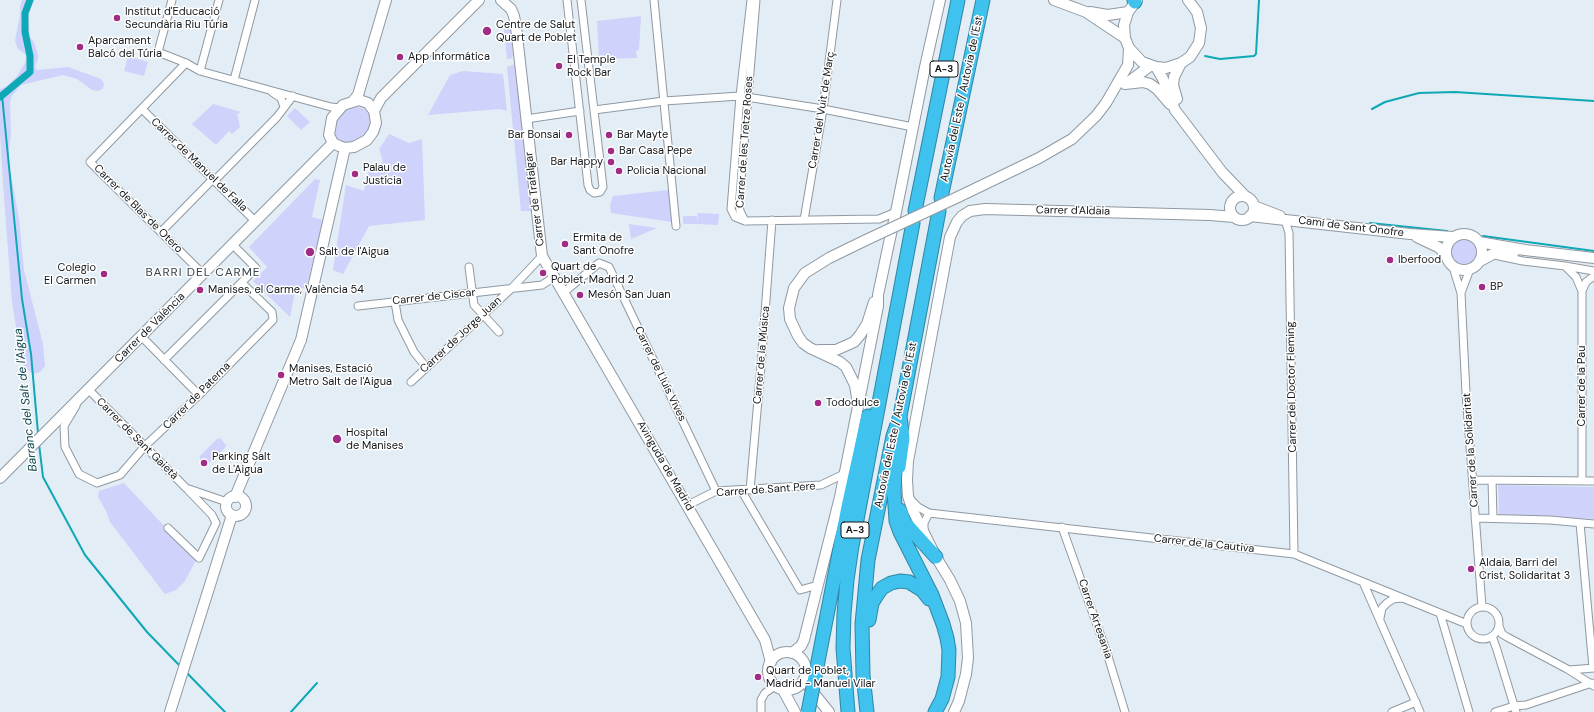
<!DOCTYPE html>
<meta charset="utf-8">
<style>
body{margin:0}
canvas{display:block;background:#e3edf5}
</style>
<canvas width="1594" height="712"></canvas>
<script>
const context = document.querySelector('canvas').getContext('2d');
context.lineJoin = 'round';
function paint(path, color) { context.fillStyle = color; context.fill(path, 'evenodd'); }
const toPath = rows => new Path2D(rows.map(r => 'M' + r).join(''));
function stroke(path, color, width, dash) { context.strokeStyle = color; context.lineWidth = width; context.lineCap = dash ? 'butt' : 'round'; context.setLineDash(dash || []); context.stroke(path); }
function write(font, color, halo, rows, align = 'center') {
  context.font = font + ' "DM Sans",sans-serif'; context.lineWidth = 3; context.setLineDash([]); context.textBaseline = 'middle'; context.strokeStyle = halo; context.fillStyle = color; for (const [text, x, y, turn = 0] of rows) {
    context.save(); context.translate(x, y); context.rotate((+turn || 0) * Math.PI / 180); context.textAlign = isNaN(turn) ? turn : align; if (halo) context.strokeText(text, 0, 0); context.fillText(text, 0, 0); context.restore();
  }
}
paint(toPath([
 [22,0,34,0,28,17,30,37,34,42,38,55,38,59,35,66,37,70,68,67,101,79,104,84,103,88,99,91,92,90,77,79,63,75,21,85,12,96,10,102,11,134,8,159,19,219,24,270,43,344,45,366,40,372,34,374,26,369,21,359,12,302,3,184,0,133,0,89,6,87,17,76,25,63,26,58,25,54,18,49,15,41,20,15,20,6],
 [641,16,639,50,636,51,637,58,599,59,597,21],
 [503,21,510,21,513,56,512,58,507,59],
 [128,56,148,62,144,76,124,71],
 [515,64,528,182,531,211,521,211,507,67],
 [463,71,503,74,507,111,500,109,428,115,450,75],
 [213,104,241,112,237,114,240,127,232,134,229,131,216,145,192,124],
 [357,107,363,108,369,113,371,121,370,126,366,134,361,139,347,144,336,139,334,130,337,119,341,114,350,108],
 [295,108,310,122,301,130,287,116],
 [389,134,409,143,422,139,425,220,369,226,343,274,333,270,346,185,364,191,369,170,383,162,379,149],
 [315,179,320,180,312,217,323,220,306,289,296,287,290,317,253,281,267,267,249,247],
 [669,190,672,222,611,213,610,205,613,196],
 [698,213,719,214,718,225,697,224],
 [683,216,697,216,697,224,683,224],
 [629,224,657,228,631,239],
 '1450 252a13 13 0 1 1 26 0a13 13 0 1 1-26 0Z',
 [220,438,226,445,225,448,206,466,200,459,200,456,217,439],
 [124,483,196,560,185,581,176,590,165,594,164,593,110,522,106,511,98,497,99,491],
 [1498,485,1594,487,1594,519,1499,515]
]), '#cfd2fb');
stroke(toPath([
 [1205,56,1220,59,1254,56,1256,54,1259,0],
 [2,95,22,299,31,354,38,433],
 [1372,109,1385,102,1419,93,1455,92,1594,101],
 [1370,223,1447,231],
 [1483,236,1594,251],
 [39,444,43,477,85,555,147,632,181,667],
 [185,671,225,712],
 [291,712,317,683]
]), '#0fa8b6', 2);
stroke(toPath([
 [0,97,30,72,30,56,25,32,25,13,30,0]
]), '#0fa8b6', 7);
const street = toPath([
 [172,0,158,52,186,63,200,71,331,107,340,108],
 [567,0,588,185,590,190,594,193,600,192,603,187,581,0],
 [654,0,676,226],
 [751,0,740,96,731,209,735,217,745,221,879,219,896,212],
 [186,63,90,162,203,274],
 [200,71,219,0],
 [234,80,255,0],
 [272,92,281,98,284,107],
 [142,109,256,222],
 [594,110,664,101,740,96,823,109,913,127],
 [526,119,580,111],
 [215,180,277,117,293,96],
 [804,220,823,109,837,0],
 [1285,220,1289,233,1294,554],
 [745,221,740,211,739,204,756,0],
 [161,232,213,179],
 [1499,256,1523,261,1565,266,1576,277,1582,291,1582,481],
 [1565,266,1594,271],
 [469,267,474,305,499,332],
 [1453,267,1461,293,1466,393,1482,607],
 [1582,291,1586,282,1594,276],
 [563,293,599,263,609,267,716,491],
 [1461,293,1470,269],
 [395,302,398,320,414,352,426,367],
 [358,306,542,285,554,277],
 [141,336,199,395],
 [164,360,256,268,233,245],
 [411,382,511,289,542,256],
 [88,389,186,488,227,502],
 [76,406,64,426,65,447,79,474,97,483,120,475,145,446,199,395,273,320,272,312,242,283],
 [1473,480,1594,481],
 [1492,480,1493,518],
 [741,490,800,590,818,585],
 [750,490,761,366,772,220],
 [910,499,918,507,929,513,1294,554,1467,624],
 [688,505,716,491,821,485,844,474],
 [1475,518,1550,520,1594,524],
 [1580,523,1593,668],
 [1062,527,1107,653,1125,712],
 [168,528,199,558,216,523,212,515,188,490],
 [924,531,924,523,929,513],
 [1363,582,1420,712],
 '1467 623a16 16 0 1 1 32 0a16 16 0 1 1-32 0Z',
 [1440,613,1469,712],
 [1380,618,1382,608,1387,603,1393,599,1402,598],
 [1499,626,1502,634,1507,637,1569,670,1594,686],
 [1492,636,1497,650,1516,712],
 [1569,670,1594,668],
 [761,712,761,700,765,693,775,686],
 [1392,712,1416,702],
 [1495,712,1514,706,1526,705,1592,683]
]);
const secondary = toPath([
 [501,0,511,9,514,16,516,27,542,256,765,640,771,662],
 [1054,0,1086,12,1125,38],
 [1137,0,1128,12,1124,25,1125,38,1129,48,1142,62,1156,67,1166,68,1181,63,1190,57,1199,43,1201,28,1197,12,1188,0],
 [1090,12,1108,15,1128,12],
 [1156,67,1163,79,1175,110,1222,172,1245,196],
 [1127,83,1150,66],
 [1125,84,1143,82,1150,84,1157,89,1170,104],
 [1177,99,1173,85,1174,77,1181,63],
 [359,100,368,103,374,111,376,123,373,132,367,140,354,147,345,148,339,146,333,143,329,135,332,118,343,105,359,100],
 [353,101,358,95,386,0],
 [374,111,381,98,479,0],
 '1230 208a12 12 0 1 1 24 0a12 12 0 1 1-24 0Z',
 [958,197,1039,158,1072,139,1096,116,1106,103,1128,65,1129,48],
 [1254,206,1280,216],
 [1250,216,1410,234,1453,237],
 '1446 252a18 18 0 1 1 36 0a18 18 0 1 1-36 0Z',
 [1417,237,1438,247,1446,254],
 [1479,242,1525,250,1594,258],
 [1480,261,1493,254,1514,252],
 [819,350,836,350,854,342,860,335,867,324,874,302],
 [857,398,855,385,846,367,840,362,810,348,803,343,798,336,790,319,789,308,794,288,805,273,829,258,866,240],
 [0,478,333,143],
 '226 506a10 10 0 1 1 20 0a10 10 0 1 1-20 0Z',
 [235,497,301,340,345,148],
 '768 671a19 19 0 1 1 38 0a19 19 0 1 1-38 0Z',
 [792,653,801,646,804,640,840,497,878,306,878,295,889,243,896,212,925,67,940,0],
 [809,687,829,712],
 [783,690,795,712],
 [170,712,232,515],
 [954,712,959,701,966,674,968,658,966,623,960,601,950,580,936,557,913,511,908,496,907,480,908,461,950,237,957,222,962,216,970,211,985,209,1210,215,1234,217]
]);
const highway = toPath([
 [1134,0,1135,2],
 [941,198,983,0],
 [915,211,958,0],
 [896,457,894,491,896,521,900,532,932,595,943,624,947,638,949,650,948,677,942,699,935,712],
 [899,467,903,438,900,417],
 [900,510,905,523,936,557],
 [869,620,872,603,877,595,882,588,891,583,900,581,909,582,922,590,929,599],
 [814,682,848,507,868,416],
 [848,712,843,648,844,614,847,580,852,546,913,223],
 [867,712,863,675,862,624,868,560,893,436,900,416,939,211]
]);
stroke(street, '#9099a1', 9);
stroke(secondary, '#9099a1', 12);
stroke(highway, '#3086a3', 15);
stroke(street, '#fff', 7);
stroke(secondary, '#fff', 10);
stroke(highway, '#40c2ee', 13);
const secondaryBridge = toPath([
 [866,240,958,197]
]);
const highwayBridge = toPath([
 [808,712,814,682]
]);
stroke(secondaryBridge, '#9099a1', 12, []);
stroke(highwayBridge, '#3086a3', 15, []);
stroke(secondaryBridge, '#fff', 10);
stroke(highwayBridge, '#40c2ee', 13);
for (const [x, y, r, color] of [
 [117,18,4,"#a12c85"],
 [487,31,5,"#a12c85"],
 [80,47,4,"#a12c85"],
 [400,57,4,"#a12c85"],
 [559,66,4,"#a12c85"],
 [569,135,4,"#a12c85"],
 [609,135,4,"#a12c85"],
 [611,151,4,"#a12c85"],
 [611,162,4,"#a12c85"],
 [619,171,4,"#a12c85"],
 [355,174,4,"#a12c85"],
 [565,244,4,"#a12c85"],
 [310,252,5,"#a12c85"],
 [1390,260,4,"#a12c85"],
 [543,273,4,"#a12c85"],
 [104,274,4,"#a12c85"],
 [1482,287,4,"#a12c85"],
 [200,290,4,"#a12c85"],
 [580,295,4,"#a12c85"],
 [281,375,4,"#a12c85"],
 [818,403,4,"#a12c85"],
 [337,439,5,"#a12c85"],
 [204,463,4,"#a12c85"],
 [1471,569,4,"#a12c85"],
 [758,677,4,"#a12c85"]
]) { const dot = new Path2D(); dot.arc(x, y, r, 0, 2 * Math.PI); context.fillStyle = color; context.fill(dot); stroke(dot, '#fff', 1.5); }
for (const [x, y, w] of [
 [944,69,28],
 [855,530,28]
]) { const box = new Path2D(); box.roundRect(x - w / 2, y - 8, w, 16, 3); context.fillStyle = '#fff'; context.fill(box); stroke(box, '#131619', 1); }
write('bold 10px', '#131619', null, [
 ["A-3",944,69],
 ["A-3",855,530]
]);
write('11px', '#131619', '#fff', [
 ["Institut d'Educació",125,12],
 ["Secundària Riu Túria",125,25],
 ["Centre de Salut",496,25],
 ["Quart de Poblet",496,38],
 ["Aparcament",88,41],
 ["Balcó del Túria",88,54],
 ["App Informática",408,57],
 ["El Temple",567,60],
 ["Rock Bar",567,73],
 ["Bar Bonsai",561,135,"right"],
 ["Bar Mayte",617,135],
 ["Bar Casa Pepe",619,151],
 ["Bar Happy",603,162,"right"],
 ["Palau de",363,168],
 ["Justícia",363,181],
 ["Policia Nacional",627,171],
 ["Ermita de",573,238],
 ["Sant Onofre",573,251],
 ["Salt de l'Aigua",319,252],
 ["Iberfood",1398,260],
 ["Quart de",551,267],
 ["Poblet, Madrid 2",551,280],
 ["Colegio",96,268,"right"],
 ["El Carmen",96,281,"right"],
 ["BP",1490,287],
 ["Manises, el Carme, València 54",208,290],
 ["Mesón San Juan",588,295],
 ["Manises, Estació",289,369],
 ["Metro Salt de l'Aigua",289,382],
 ["Tododulce",826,403],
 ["Hospital",346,433],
 ["de Manises",346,446],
 ["Parking Salt",212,457],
 ["de L'Aigua",212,470],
 ["Aldaia, Barri del",1479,563],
 ["Crist, Solidaritat 3",1479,576],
 ["Quart de Poblet,",766,671],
 ["Madrid - Manuel Vilar",766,684]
], 'left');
write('11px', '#131619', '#fff', [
 ["Autovía del Este / Autovia de l'Est",962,99,-78],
 ["Carrer del Vuit de Març",822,110,-81],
 ["Carrer de les Tretze Roses",745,142,-86],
 ["Carrer de Manuel de Falla",199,165,44],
 ["Carrer de Trafalgar",535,199,-97],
 ["Carrer de Blas de Otero",138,209,45],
 ["Carrer d'Aldaia",1073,211,1],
 ["Camí de Sant Onofre",1351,227,7],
 ["Carrer de Ciscar",434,297,-6],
 ["Carrer de València",150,328,-45],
 ["Carrer de Jorge Juan",461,335,-43],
 ["Carrer de la Música",762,355,-85],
 ["Carrer de Lluís Vives",660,374,64],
 ["Carrer de la Pau",1582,386,-90],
 ["Carrer del Doctor Fleming",1292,387,-91],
 ["Carrer de Paterna",197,396,-45],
 ["Autovía del Este / Autovia de l'Est",896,425,-78],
 ["Carrer de Sant Gaietà",137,439,45],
 ["Carrer de la Solidaritat",1471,450,-94],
 ["Avinguda de Madrid",665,466,60],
 ["Carrer de Sant Pere",766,490,-4],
 ["Carrer de la Cautiva",1204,544,6],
 ["Carrer Artesania",1095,619,71]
]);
context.letterSpacing = '1px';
write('12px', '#3a4248', '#fff', [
 ["BARRI DEL CARME",203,273]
]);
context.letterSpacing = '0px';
write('italic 12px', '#09444b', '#fff', [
 ["Barranc del Salt de l'Aigua",26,400,-96]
]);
</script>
